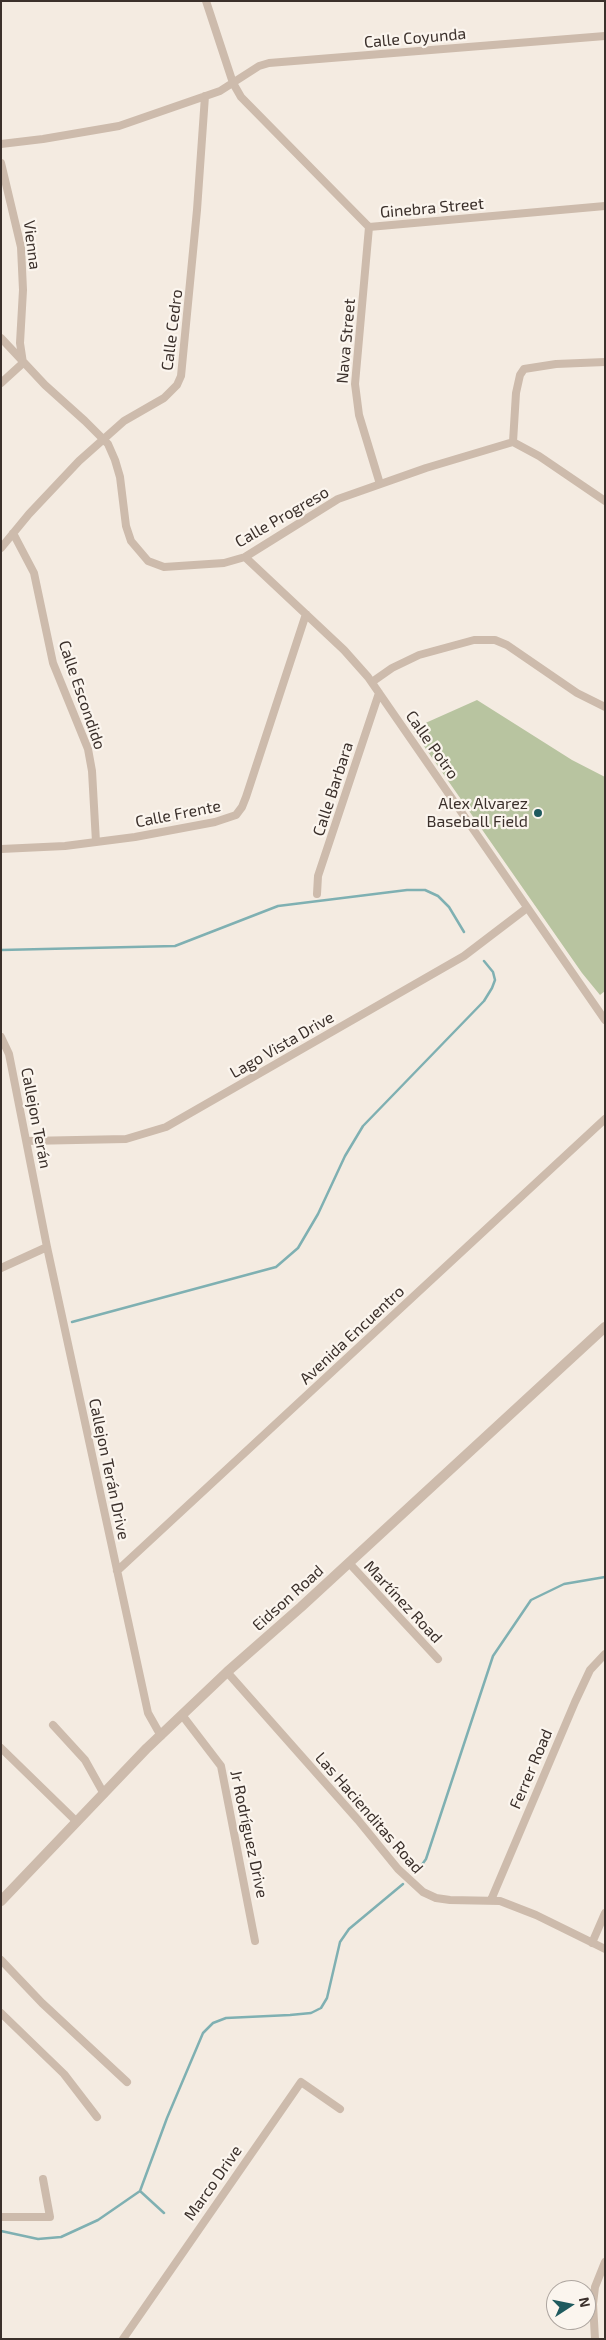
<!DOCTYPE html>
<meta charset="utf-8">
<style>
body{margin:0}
#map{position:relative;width:606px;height:2340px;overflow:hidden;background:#f4ebe1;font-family:"Exo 2",sans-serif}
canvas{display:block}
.frame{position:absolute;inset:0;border:2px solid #3b302b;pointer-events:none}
.north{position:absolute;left:546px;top:2280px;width:50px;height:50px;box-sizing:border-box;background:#fbf5ee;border:1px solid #aea6a0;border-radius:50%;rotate:79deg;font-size:14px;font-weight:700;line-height:20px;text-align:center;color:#3b302b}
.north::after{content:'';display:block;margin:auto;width:18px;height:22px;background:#1f5a5e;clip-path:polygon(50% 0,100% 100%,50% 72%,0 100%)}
</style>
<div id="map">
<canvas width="606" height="2340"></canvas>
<div class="frame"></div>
<div class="north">N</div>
</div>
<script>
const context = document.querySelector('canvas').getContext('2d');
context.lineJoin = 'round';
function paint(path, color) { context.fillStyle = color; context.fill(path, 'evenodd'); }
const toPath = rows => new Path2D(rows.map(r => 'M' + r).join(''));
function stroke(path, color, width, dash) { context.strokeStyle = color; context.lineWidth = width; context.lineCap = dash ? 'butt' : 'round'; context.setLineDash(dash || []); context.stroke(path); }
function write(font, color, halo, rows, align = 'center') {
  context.font = font + ' "Exo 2",sans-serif'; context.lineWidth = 4.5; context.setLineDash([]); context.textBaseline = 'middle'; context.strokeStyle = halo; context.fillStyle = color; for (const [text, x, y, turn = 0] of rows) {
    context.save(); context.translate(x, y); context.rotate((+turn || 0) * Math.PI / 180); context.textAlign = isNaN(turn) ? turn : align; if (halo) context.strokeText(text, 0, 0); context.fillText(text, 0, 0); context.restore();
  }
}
paint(toPath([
 [477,700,572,760,605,777,605,991,600,995,582,973,412,729]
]), '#b8c4a0');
stroke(toPath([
 [1,950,175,946,278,906,407,890,425,890,438,896,449,907,464,932],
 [72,1322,276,1267,298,1248,318,1214,345,1156,363,1126,484,1001,492,988,495,980,493,972,484,961],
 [416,1873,426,1859,493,1656,531,1600,564,1584,605,1577],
 [140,2191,164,2213],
 [1,2231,38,2239,61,2237,98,2220,140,2191,167,2118,203,2033,213,2023,226,2018,290,2015,311,2013,321,2008,327,1998,340,1942,349,1929,403,1884]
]), '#7fb0b2', 2.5);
stroke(toPath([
 [206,1,233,83,241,97,369,227,605,206],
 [1,144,43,139,119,126,220,91,259,66,269,63,605,36],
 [1,163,21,247,23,290,20,343,23,363,1,383],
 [369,227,355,384,359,415,380,484],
 [1,338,45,385,85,421,108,444,115,460,120,477,126,526,131,541,148,561,164,567,224,563,245,557,338,499,426,468,513,442,516,393,520,375,524,369,556,364,605,362],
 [513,442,539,456,605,501],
 [13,533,34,573,53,663,88,749,92,771,96,842],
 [1,548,29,514,79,461,124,421,164,398,177,385,181,376,197,210,205,96],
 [245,557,344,650,368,677,605,1020],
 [372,682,392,668,419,655,474,640,495,640,507,645,577,693,605,707],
 [1,849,65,846,135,837,215,822,236,815,242,807,246,797,306,614],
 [317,894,318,876,379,693],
 [1,1037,9,1054,47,1247,148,1713,161,1736],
 [27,1141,126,1139,166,1127,464,956,527,908],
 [1,1268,47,1247],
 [349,1563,438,1659],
 [117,1571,605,1119],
 [227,1672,358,1820,398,1869,423,1892,436,1898,450,1900,500,1901,536,1915,605,1949],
 [182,1715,221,1766,255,1941],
 [53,1725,85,1760,104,1794],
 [1,1748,77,1822],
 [491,1900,575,1702,590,1670,605,1654],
 [592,1943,605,1913],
 [1,1960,42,2003,127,2082],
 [1,2013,64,2074,97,2117],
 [1,2217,50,2217,43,2179],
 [123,2339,301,2082,340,2109],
 [595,2339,593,2304,595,2287,605,2262]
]), '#cdbbac', 8);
stroke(toPath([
 [1,1901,147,1748,227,1672,301,1607,605,1327]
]), '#cdbbac', 10);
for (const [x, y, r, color] of [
 [538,813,5,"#1f5a5e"]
]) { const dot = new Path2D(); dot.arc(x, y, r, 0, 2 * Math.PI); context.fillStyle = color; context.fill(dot); stroke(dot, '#fbf5ee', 2); }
write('16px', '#3b302b', '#fbf5ee', [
 ["Calle Coyunda",415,38,-5],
 ["Ginebra Street",432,208,-5],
 ["Vienna",32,245,83],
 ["Calle Cedro",172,330,-83],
 ["Nava Street",346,341,-85],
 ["Calle Progreso",282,517,-30],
 ["Calle Escondido",82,695,71],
 ["Calle Potro",432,745,55],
 ["Calle Barbara",333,789,-72],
 ["Calle Frente",178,814,-11],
 ["Lago Vista Drive",282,1045,-30],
 ["Callejon Terán",36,1118,79],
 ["Avenida Encuentro",352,1335,-43],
 ["Callejon Terán Drive",109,1469,78],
 ["Eidson Road",288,1598,-42],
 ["Martínez Road",403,1602,47],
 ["Ferrer Road",531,1769,-67],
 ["Las Hacienditas Road",369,1813,49],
 ["Jr Rodríguez Drive",249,1834,78],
 ["Marco Drive",213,2183,-55]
]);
write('16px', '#3b302b', '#fbf5ee', [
 ["Alex Alvarez",528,804],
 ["Baseball Field",528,822]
], 'right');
</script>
